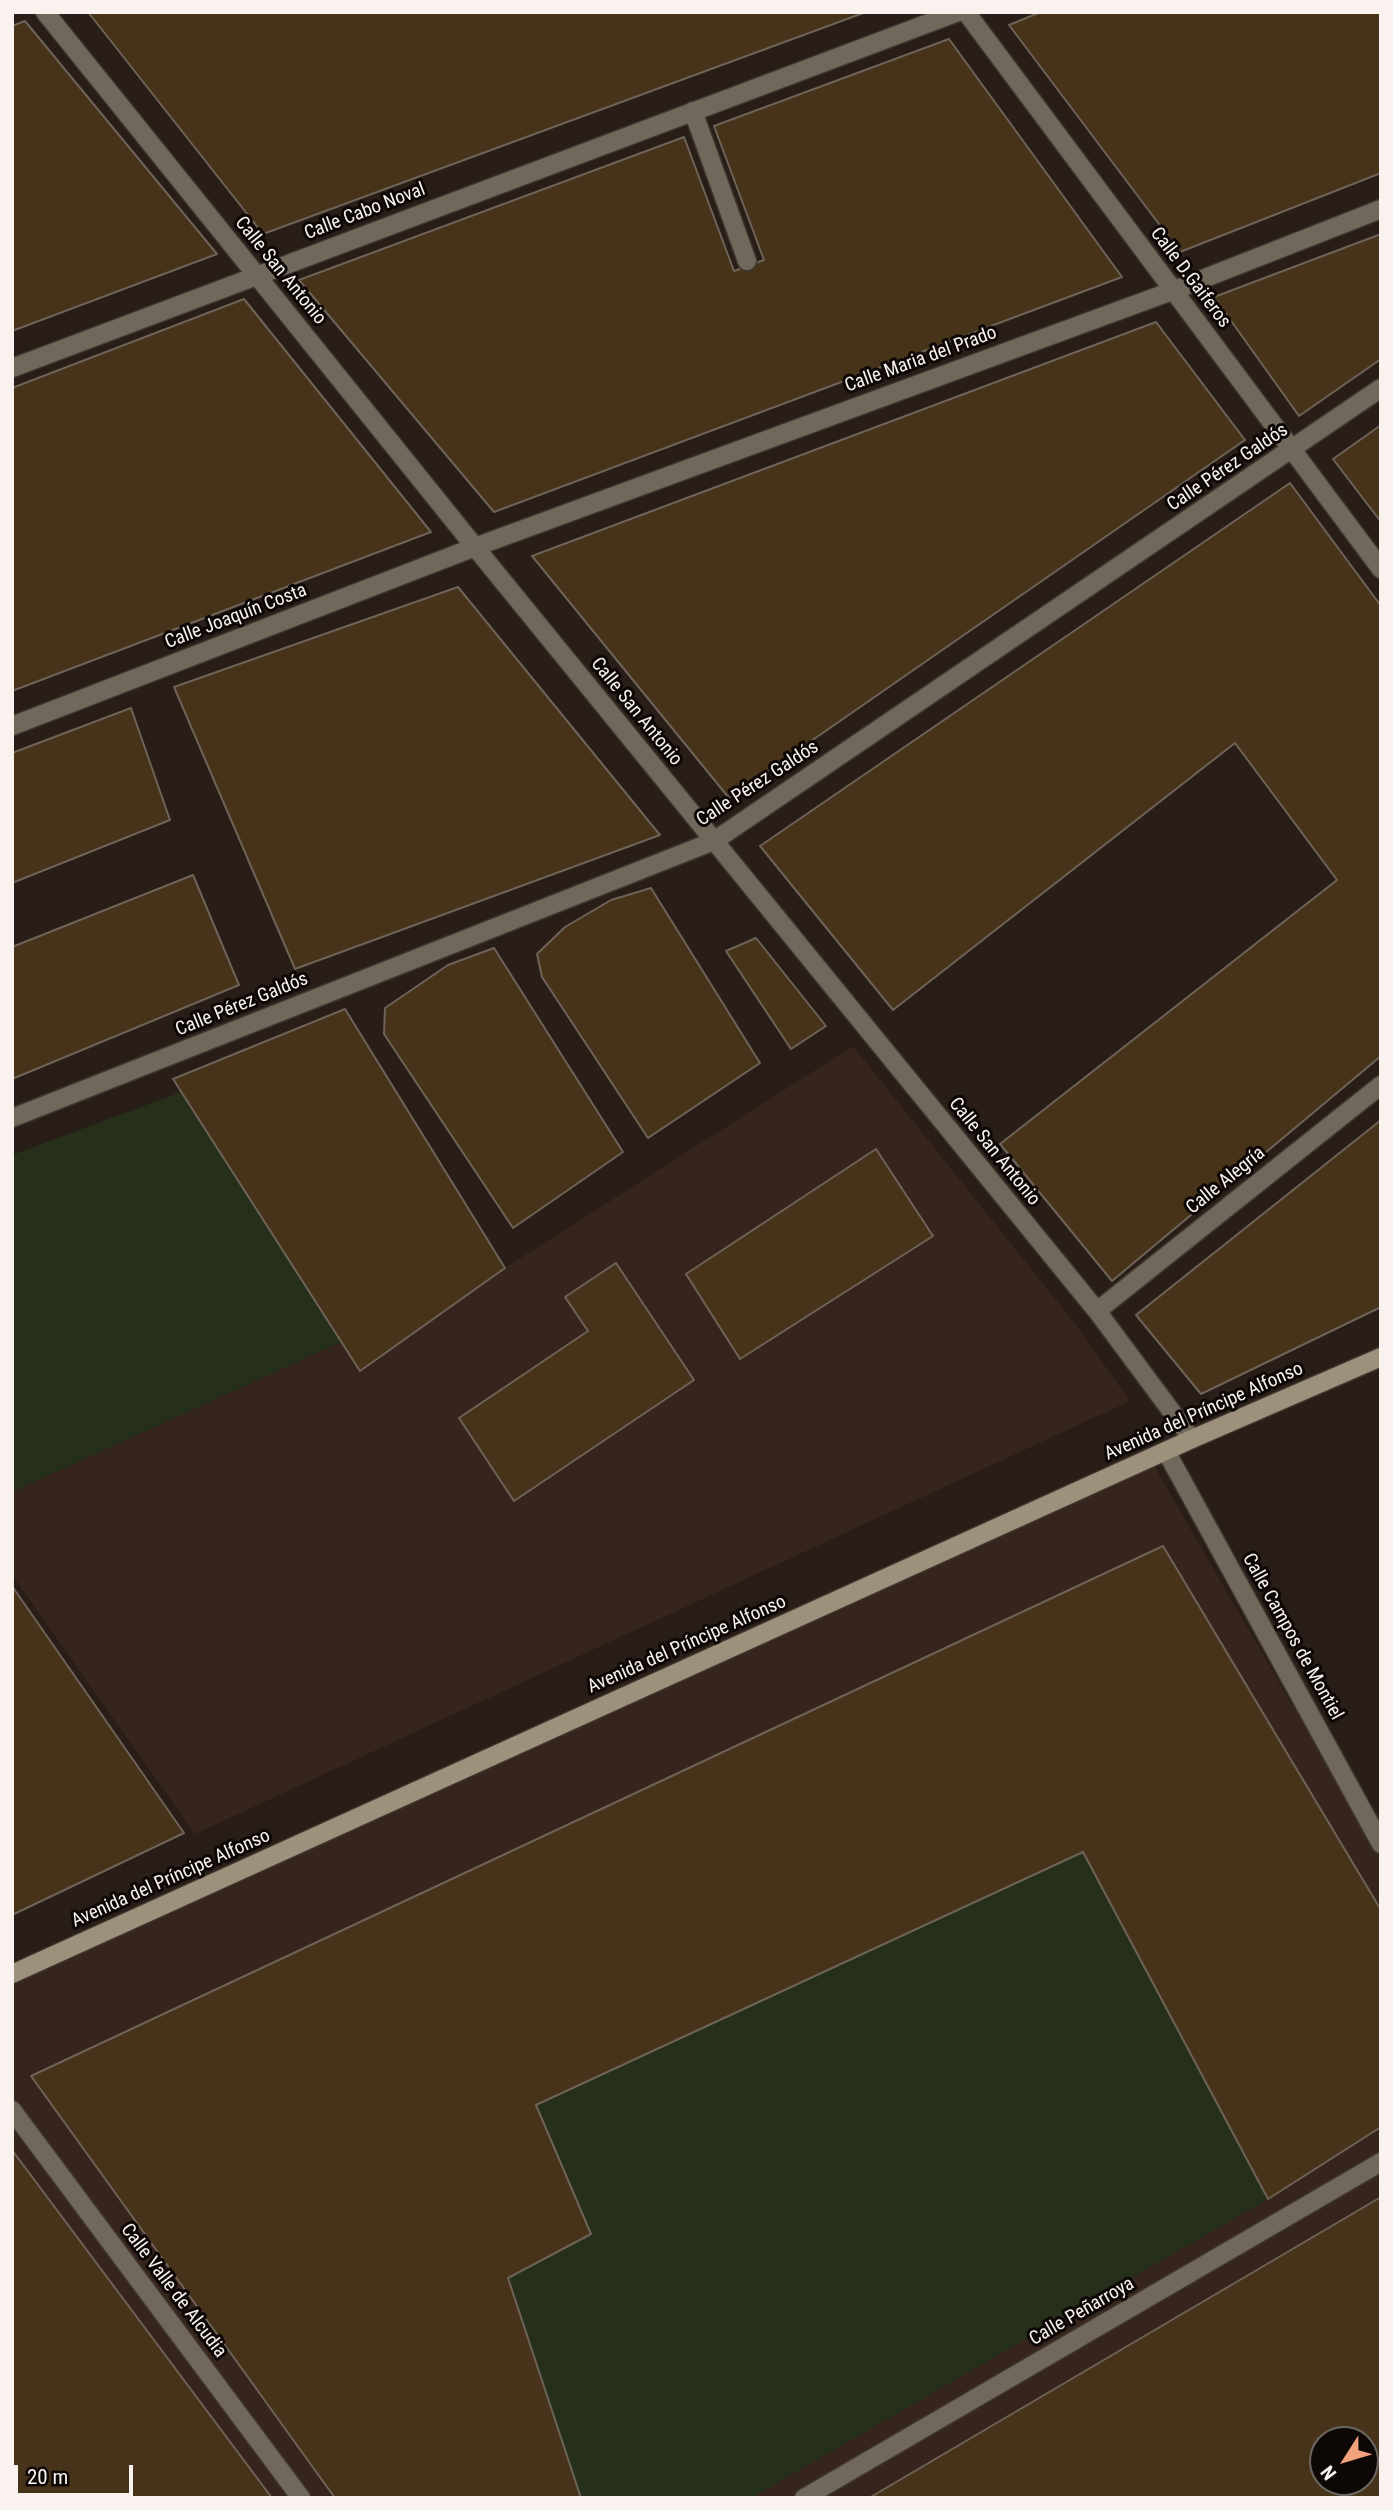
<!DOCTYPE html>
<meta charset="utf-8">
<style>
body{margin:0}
#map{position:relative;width:1393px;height:2510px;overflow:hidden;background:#281d17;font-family:"Roboto Condensed",sans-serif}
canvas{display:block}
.frame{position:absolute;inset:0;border:14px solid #faf2ee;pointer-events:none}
.north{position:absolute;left:1309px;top:2426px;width:70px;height:70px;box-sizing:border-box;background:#0d0806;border:2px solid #6c6663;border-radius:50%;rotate:233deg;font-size:19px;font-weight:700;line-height:28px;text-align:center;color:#faf2ee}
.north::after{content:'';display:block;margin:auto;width:24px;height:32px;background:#f1a17c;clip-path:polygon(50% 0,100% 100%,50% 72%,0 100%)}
.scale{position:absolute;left:14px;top:2465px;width:119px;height:32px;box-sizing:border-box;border:4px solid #faf2ee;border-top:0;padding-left:9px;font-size:21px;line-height:24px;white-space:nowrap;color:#faf2ee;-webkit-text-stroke:5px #0d0806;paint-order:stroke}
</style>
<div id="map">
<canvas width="1393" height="2510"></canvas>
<div class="frame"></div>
<div class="north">N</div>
<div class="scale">20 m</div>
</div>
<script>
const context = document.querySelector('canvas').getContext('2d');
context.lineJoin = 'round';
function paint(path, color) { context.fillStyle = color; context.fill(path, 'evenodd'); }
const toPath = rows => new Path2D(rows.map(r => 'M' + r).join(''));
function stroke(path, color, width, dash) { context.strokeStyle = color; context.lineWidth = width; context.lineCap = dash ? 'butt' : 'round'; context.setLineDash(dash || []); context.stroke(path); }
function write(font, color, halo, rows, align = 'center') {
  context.font = font + ' "Roboto Condensed",sans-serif'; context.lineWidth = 6; context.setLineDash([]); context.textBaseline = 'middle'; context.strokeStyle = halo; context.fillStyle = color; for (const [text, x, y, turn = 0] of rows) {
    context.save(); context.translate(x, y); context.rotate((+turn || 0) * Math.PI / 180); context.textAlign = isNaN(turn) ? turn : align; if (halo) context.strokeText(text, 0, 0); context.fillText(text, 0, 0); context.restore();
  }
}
paint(toPath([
 [853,1046,1076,1325,1130,1401,195,1834,12,1575,12,1492,341,1342,361,1371,505,1268],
 [1152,1462,1381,1859,1381,2498,12,2498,12,1974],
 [1323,2440,1365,2440,1365,2482,1323,2482]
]), '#36251c');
paint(toPath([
 [181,1092,341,1342,12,1492,12,1155],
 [1083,1852,1268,2199,751,2498,581,2498,509,2278,591,2234,536,2105]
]), '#252f1a');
const building = toPath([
 [88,12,866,12,263,234,88,12],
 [1041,12,1381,12,1381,173,1180,252,1009,25,1041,12],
 [25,21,217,254,12,331,12,26,25,21],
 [949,39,1122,277,494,512,299,280,684,137,734,271,764,260,714,126,949,39],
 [1381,234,1381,359,1299,416,1214,297,1381,234],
 [244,299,431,532,12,691,12,388,244,299],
 [1156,322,1245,440,729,798,532,556,1156,322],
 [1381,425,1381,522,1333,459,1381,425],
 [1290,483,1381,606,1381,1056,1112,1281,1000,1144,1337,880,1235,743,893,1010,760,846,1290,483],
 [458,587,660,835,295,969,174,687,458,587],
 [131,708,170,820,12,883,12,753,131,708],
 [193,875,239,985,12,1079,12,947,193,875],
 [651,888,760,1063,648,1138,542,977,537,954,565,927,611,900,651,888],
 [756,938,826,1026,791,1049,726,951,756,938],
 [494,948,623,1152,513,1228,384,1034,385,1008,448,965,494,948],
 [345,1009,505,1268,360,1371,173,1079,345,1009],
 [1381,1120,1381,1307,1201,1394,1136,1315,1381,1120],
 [876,1149,933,1236,740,1359,686,1274,876,1149],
 [616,1263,694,1380,514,1501,459,1418,588,1331,565,1297,616,1263],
 [1163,1546,1381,1910,1381,2127,1268,2199,1083,1852,536,2105,591,2234,508,2278,581,2498,335,2498,31,2076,1163,1546],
 [12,1586,184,1833,12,1915,12,1586],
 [12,2150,272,2498,12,2498,12,2150],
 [1381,2197,1381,2498,869,2498,1381,2197],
 [1323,2440,1365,2440,1365,2482,1323,2482,1323,2440]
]);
paint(building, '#473319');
stroke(building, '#6d6358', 2);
const street = toPath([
 [45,12,475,547,1097,1311,1192,1439],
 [966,12,1381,569],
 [693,111,747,261],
 [12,368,958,12],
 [12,726,475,547,1172,291,1381,209],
 [12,1118,714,841,1381,388],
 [1097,1311,1381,1085],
 [1166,1451,1381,1844],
 [12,2110,301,2498],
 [804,2498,1381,2162]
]);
const secondary = toPath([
 [12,1974,1192,1439,1381,1357]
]);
stroke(street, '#413731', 21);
stroke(secondary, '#413731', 21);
stroke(street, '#70685b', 18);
stroke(secondary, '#9e917c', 18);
write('19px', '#faf2ee', '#0d0806', [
 ["Calle Cabo Noval",365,212,-21],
 ["Calle San Antonio",280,271,51],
 ["Calle D.Gaiferos",1190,278,53],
 ["Calle Maria del Prado",921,360,-20],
 ["Calle Pérez Galdós",1228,468,-34],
 ["Calle Joaquín Costa",236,617,-21],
 ["Calle San Antonio",636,712,51],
 ["Calle Pérez Galdós",758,784,-33],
 ["Calle Pérez Galdós",242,1005,-22],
 ["Calle San Antonio",994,1152,51],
 ["Calle Alegría",1226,1181,-39],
 ["Avenida del Príncipe Alfonso",1204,1412,-24],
 ["Calle Campos de Montiel",1292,1637,61],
 ["Avenida del Príncipe Alfonso",687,1645,-24],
 ["Avenida del Príncipe Alfonso",171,1879,-24],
 ["Calle Valle de Alcudia",173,2291,53],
 ["Calle Peñarroya",1082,2312,-30]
]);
</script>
